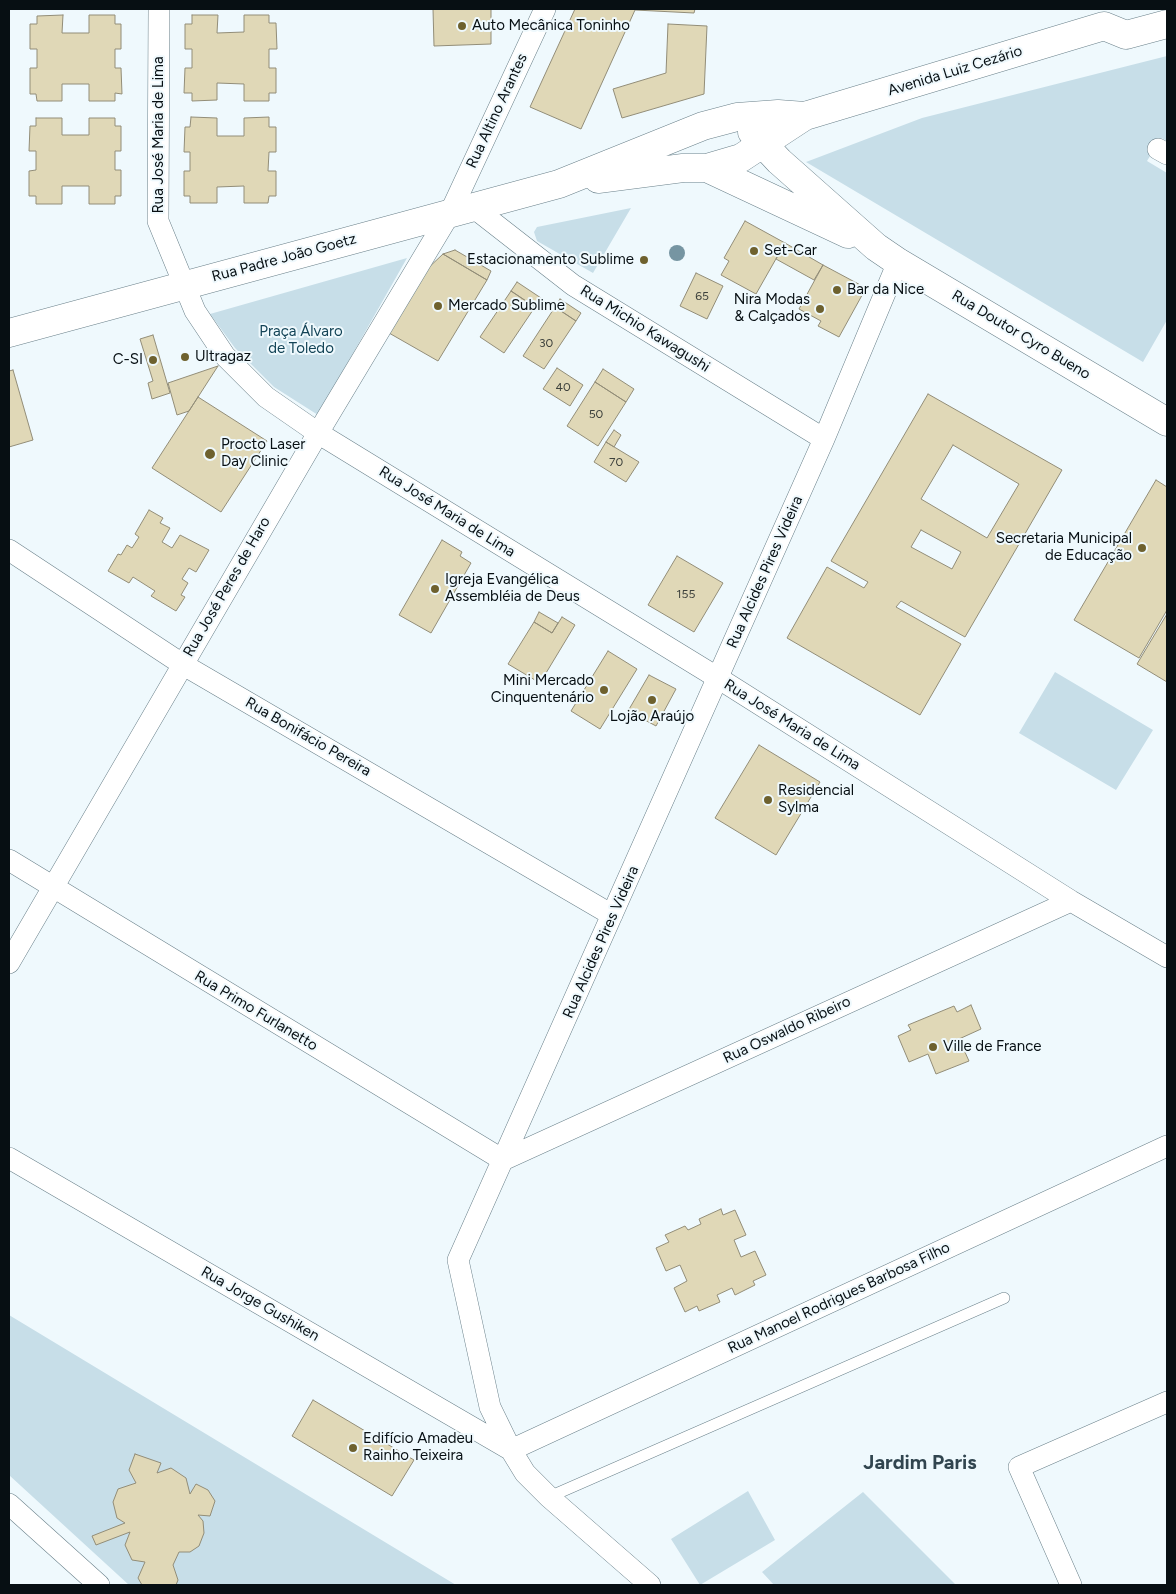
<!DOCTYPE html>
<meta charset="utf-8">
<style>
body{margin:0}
#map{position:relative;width:1176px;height:1594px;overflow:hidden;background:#eff9fd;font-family:Figtree,sans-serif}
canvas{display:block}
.frame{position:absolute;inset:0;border:10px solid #070f13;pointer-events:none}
</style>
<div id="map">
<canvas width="1176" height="1594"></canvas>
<div class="frame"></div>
</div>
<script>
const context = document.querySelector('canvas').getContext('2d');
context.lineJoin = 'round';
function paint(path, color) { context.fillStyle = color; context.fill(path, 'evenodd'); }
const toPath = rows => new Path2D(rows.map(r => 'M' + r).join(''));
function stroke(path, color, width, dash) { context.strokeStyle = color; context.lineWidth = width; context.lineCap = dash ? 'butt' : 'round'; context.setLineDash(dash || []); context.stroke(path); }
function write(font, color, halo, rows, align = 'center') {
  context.font = font + ' Figtree,sans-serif'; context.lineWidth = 4; context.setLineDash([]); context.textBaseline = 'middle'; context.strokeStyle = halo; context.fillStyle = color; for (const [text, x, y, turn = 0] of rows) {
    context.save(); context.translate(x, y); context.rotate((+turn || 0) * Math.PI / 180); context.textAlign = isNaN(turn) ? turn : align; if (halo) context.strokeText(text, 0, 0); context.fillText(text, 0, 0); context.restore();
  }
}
paint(toPath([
 [1167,56,1167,141,1161,138,1147,161,1167,173,1167,320,1143,362,806,162,922,118],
 [631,208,593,273,537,241,534,232,537,227],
 [407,258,318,415,274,387,235,348,210,314],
 [1055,672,1153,730,1116,790,1019,733],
 [9,1315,456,1585,129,1585,9,1475],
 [748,1491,775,1540,700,1585,671,1539],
 [863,1492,956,1585,774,1585,762,1572]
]), '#c7dee8');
const building = toPath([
 [433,9,491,9,491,44,434,46,433,9],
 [575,9,695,9,694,13,635,10,581,129,530,107,575,9],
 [63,15,62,33,89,33,89,15,115,15,115,24,121,24,121,49,115,49,115,68,121,68,122,94,115,93,115,101,89,101,89,84,62,84,62,101,37,101,36,94,30,94,30,68,37,68,37,49,30,49,30,24,37,24,37,16,63,15],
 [192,15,218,15,217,33,244,32,244,15,269,15,269,23,276,23,277,49,269,49,269,68,276,68,276,93,269,93,269,101,244,101,244,84,217,83,217,100,192,101,192,93,184,93,185,68,192,68,192,49,185,49,185,24,192,24,192,15],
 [668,24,707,26,704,94,622,118,613,89,666,73,668,24],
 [191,117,217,118,217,136,244,136,244,118,269,117,269,127,276,127,276,152,269,152,268,171,276,171,276,196,269,196,268,203,244,203,244,186,217,187,217,203,190,203,190,196,184,196,184,171,190,171,190,152,184,152,185,127,190,127,191,117],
 [36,118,62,118,62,135,89,135,89,118,115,118,115,126,121,126,121,151,115,151,115,170,121,170,121,196,115,196,115,204,89,204,89,186,62,186,62,204,36,204,36,196,29,196,29,171,36,170,36,151,29,151,30,126,36,126,36,118],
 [745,221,785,243,756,294,721,275,729,261,724,258,745,221],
 [785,243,823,265,814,280,776,259,785,243],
 [455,250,491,271,487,280,443,254,455,250],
 [443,254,487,280,438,361,389,333,425,271,443,254],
 [823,265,866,288,839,337,818,326,821,321,799,309,823,265],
 [696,273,723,286,707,319,680,306,696,273],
 [517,282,541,298,535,307,511,291,517,282],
 [511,291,535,307,504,353,480,337,511,291],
 [560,299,581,313,576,321,555,307,560,299],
 [555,307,576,321,544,369,523,356,555,307],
 [153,335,170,393,152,399,148,383,153,381,140,339,153,335],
 [218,366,189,411,177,415,168,383,218,366],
 [557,368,583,385,570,406,543,389,557,368],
 [603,369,634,389,626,402,595,382,603,369],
 [13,370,33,440,9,447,9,371,13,370],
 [595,382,626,402,598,446,567,426,595,382],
 [928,394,1062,470,965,637,901,601,896,607,961,644,920,715,787,638,827,567,864,588,868,582,831,561,928,394],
 [953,445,1019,484,987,538,921,499,953,445],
 [921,530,961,552,952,569,911,547,921,530],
 [198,397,267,441,221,512,152,468,198,397],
 [614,430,621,435,614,447,606,442,614,430],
 [606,442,639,462,626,482,594,462,606,442],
 [1156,480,1167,487,1167,610,1139,658,1074,620,1156,480],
 [149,510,163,518,160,523,170,528,162,542,172,548,180,535,209,550,196,572,189,568,182,579,188,583,181,595,185,597,176,611,151,596,155,591,133,577,129,583,108,571,118,554,121,555,127,545,132,548,139,537,135,534,149,510],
 [442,540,462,552,460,556,471,563,431,633,399,615,442,540],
 [677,556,723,583,694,632,648,605,677,556],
 [539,612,558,623,552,633,534,622,539,612],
 [1167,614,1167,682,1137,664,1167,614],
 [562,617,575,625,540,683,508,664,534,622,552,633,562,617],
 [608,651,637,669,600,729,571,711,608,651],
 [649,675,676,689,656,726,628,711,649,675],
 [759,745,820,782,776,855,715,818,759,745],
 [971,1005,981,1029,959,1039,969,1061,936,1074,928,1054,909,1062,898,1036,911,1030,908,1025,954,1006,957,1012,971,1005],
 [721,1209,723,1215,735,1210,746,1235,734,1240,741,1257,755,1251,766,1275,753,1281,755,1285,735,1295,732,1288,717,1295,720,1302,699,1311,697,1306,685,1312,674,1288,687,1281,680,1265,666,1271,656,1248,669,1242,665,1235,685,1226,688,1230,701,1224,699,1219,721,1209],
 [313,1400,414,1460,392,1496,292,1436,313,1400],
 [135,1454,161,1463,157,1473,171,1468,186,1478,190,1494,196,1484,208,1490,215,1501,210,1516,198,1515,203,1521,204,1533,199,1546,190,1552,179,1552,173,1565,178,1580,176,1585,142,1585,138,1578,145,1562,132,1560,125,1545,130,1532,96,1545,92,1536,125,1523,117,1518,113,1502,118,1489,136,1483,129,1470,135,1454]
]);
paint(building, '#e0d8b7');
stroke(building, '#928d78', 1);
const lane = toPath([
 [549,1497,1004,1298]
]);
const street = toPath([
 [159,9,158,221,195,311,225,356,266,397,318,433,718,678,1071,901,1167,957],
 [1158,149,1167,154],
 [473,207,573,285,824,439],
 [9,550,182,664,612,915],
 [9,860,503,1160,1071,901],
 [9,963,318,433,450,213,545,9],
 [9,1158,511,1450,1167,1146],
 [9,1504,99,1585],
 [650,1585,549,1497,525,1473,511,1450,490,1407,458,1260,824,439,898,262],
 [1071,1585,1019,1467,1167,1402]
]);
const secondary = toPath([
 [752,132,779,161,876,247,898,262,1167,422],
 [707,168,848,234],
 [598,179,683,168,707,168,741,158,805,116,1104,26,1126,35,1167,24],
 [9,333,559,184,703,126,737,117,778,114,805,116]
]);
stroke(lane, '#6a808a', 12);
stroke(street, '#6a808a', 22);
stroke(secondary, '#6a808a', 29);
stroke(lane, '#fff', 11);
stroke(street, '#fff', 21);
stroke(secondary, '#fff', 28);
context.fillStyle = '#7695a2';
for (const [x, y] of [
 [677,253]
]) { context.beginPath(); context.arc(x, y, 8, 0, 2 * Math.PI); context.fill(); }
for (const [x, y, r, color] of [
 [462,26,5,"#6e612e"],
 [754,251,5,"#6e612e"],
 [644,260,5,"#6e612e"],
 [837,290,5,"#6e612e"],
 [438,306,5,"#6e612e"],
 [820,309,5,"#6e612e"],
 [185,357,5,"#6e612e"],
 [153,360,5,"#6e612e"],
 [210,454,6,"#6e612e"],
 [1142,548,5,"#6e612e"],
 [435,589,5,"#6e612e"],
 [604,690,5,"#6e612e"],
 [652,700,5,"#6e612e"],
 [768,800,5,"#6e612e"],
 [933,1047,5,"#6e612e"],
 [353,1448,5,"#6e612e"]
]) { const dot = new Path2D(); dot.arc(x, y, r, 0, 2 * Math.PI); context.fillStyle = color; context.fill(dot); stroke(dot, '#eff9fd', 2); }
write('12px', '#3d413c', null, [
 ["65",702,296],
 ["30",546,343],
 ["40",563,387],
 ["50",596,414],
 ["70",616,462],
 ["155",686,594]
]);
write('15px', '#070f13', '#eff9fd', [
 ["Auto Mecânica Toninho",472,26],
 ["Set-Car",764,251],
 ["Estacionamento Sublime",634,260,"right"],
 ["Bar da Nice",847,290],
 ["Nira Modas",810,300,"right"],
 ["& Calçados",810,317,"right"],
 ["Mercado Sublime",448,306],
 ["Ultragaz",195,357],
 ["C-SI",143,360,"right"],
 ["Procto Laser",221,445],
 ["Day Clinic",221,462],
 ["Secretaria Municipal",1132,539,"right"],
 ["de Educação",1132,556,"right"],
 ["Igreja Evangélica",445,580],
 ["Assembléia de Deus",445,597],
 ["Mini Mercado",594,681,"right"],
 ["Cinquentenário",594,698,"right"],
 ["Lojão Araújo",652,717,"center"],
 ["Residencial",778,791],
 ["Sylma",778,808],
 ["Ville de France",943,1047],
 ["Edifício Amadeu",363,1439],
 ["Rainho Teixeira",363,1456]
], 'left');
write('15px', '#070f13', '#eff9fd', [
 ["Avenida Luiz Cezário",955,71,-17],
 ["Rua Altino Arantes",497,111,-65],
 ["Rua José Maria de Lima",159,135,-90],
 ["Rua Padre João Goetz",284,258,-15],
 ["Rua Michio Kawagushi",645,329,32],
 ["Rua Doutor Cyro Bueno",1021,335,31],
 ["Rua José Maria de Lima",447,512,32],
 ["Rua Alcides Pires Videira",765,572,-66],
 ["Rua José Peres de Haro",227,587,-60],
 ["Rua José Maria de Lima",792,725,32],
 ["Rua Bonifácio Pereira",308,737,30],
 ["Rua Alcides Pires Videira",601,942,-66],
 ["Rua Primo Furlanetto",256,1011,31],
 ["Rua Oswaldo Ribeiro",787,1030,-25],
 ["Rua Manoel Rodrigues Barbosa Filho",839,1298,-25],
 ["Rua Jorge Gushiken",260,1304,30]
]);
write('15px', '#134457', '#eff9fd', [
 ["Praça Álvaro",301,332],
 ["de Toledo",301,349]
]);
write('bold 20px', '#31454f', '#eff9fd', [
 ["Jardim Paris",920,1463]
]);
</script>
